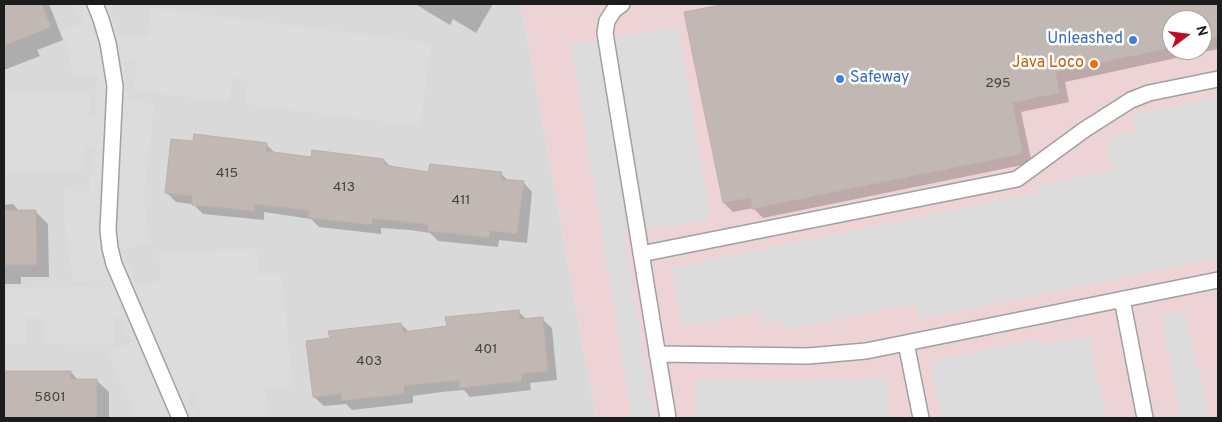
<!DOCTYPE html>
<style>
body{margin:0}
#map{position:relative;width:1222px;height:422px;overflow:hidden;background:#ede8e3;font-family:Overpass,sans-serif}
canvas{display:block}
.frame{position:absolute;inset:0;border:5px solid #1c1c1c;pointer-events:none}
.north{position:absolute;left:1162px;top:10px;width:50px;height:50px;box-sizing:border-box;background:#fff;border:1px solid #a4a4a4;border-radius:50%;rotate:75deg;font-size:14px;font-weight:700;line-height:20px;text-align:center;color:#1c1c1c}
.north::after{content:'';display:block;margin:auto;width:18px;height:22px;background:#bc0d23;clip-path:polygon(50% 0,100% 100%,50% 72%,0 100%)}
</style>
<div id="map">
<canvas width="1222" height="422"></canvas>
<div class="frame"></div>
<div class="north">N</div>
</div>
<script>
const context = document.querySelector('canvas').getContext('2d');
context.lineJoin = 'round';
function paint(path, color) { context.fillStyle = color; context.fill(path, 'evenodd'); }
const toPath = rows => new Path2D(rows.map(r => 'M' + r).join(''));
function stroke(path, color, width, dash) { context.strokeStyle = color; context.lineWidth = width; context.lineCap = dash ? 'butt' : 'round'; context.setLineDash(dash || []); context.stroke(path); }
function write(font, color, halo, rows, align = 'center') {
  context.font = font + ' Overpass,sans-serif'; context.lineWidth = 5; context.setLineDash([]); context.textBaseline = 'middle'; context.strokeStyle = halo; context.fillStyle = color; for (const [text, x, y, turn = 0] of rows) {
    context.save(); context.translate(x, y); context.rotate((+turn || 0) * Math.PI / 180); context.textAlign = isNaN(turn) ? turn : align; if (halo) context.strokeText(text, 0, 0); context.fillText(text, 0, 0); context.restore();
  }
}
paint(toPath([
 [4,4,521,4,596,418,4,418]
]), '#dad9da');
paint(toPath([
 [521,4,1218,4,1218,418,596,418],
 [1172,20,1202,20,1202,50,1172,50]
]), '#edd3d5');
paint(toPath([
 [74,4,107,4,119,36,148,37,151,8,431,43,420,126,245,104,248,80,232,78,229,102,134,90,136,62,130,59,125,63,127,99,154,104,144,198,149,242,122,250,137,284,161,282,159,253,257,249,258,275,281,274,293,386,266,388,268,415,202,418,195,393,187,396,196,418,137,418,108,354,131,342,120,318,114,318,114,345,45,344,44,319,26,318,26,344,4,344,4,288,106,287,102,278,73,283,64,216,64,190,89,192,94,148,84,148,84,171,4,172,4,91,89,91,90,116,97,116,97,86,96,74,73,77,69,53,61,31,83,23],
 [679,27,711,219,624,233,654,418,632,418,571,45],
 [1218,97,1218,258,920,319,917,303,784,330,782,320,761,324,758,311,683,327,671,268,1038,193,1036,186,1113,170,1107,138,1136,132,1133,115],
 [1185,311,1209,418,1181,418,1161,316],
 [1089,336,1106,418,942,418,930,362,1041,338,1043,345],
 [888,379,888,418,696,418,695,380]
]), '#dcdcdc');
paint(toPath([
 [4,4,49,4,63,40,37,50,40,56,4,70],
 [415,4,493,4,476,33,453,19,450,25],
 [732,4,1218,4,1218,49,1065,82,1069,102,1021,112,1032,163,763,218,753,208,733,212,724,203,686,13],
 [1172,20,1202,20,1202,50,1172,50],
 [266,144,275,153,312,158,384,160,391,167,430,173,501,174,509,181,523,182,532,192,527,243,499,240,498,247,438,241,430,233,410,230,381,228,381,234,319,227,311,219,264,212,264,220,203,214,193,204,176,202,167,193],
 [13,204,20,212,36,212,48,224,49,277,21,277,21,284,4,284,4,205],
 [518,311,527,320,542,319,552,328,557,380,530,383,531,390,470,397,464,390,441,392,413,396,413,403,352,410,346,404,324,406,314,397,331,339,401,324,409,332,448,327],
 [4,372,71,372,78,380,96,380,109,392,109,418,4,418]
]), '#0003');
const building = toPath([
 [4,4,42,4,51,27,4,46,4,4],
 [726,4,1218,4,1218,37,1202,41,1202,20,1172,20,1172,48,1056,72,1060,93,1013,103,1023,154,752,209,750,198,723,203,684,12,726,4],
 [194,134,267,143,266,151,288,154,311,157,312,150,384,159,384,165,428,172,430,164,502,172,501,179,524,181,517,234,490,231,489,238,427,231,428,225,399,221,372,219,372,225,308,218,310,211,255,204,255,211,192,205,192,196,165,193,171,139,193,141,194,134],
 [4,210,36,210,37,265,4,265,4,210],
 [519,310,520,319,543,317,548,371,521,374,522,381,459,388,459,381,431,383,404,386,404,394,342,401,341,394,313,397,306,341,330,338,328,331,401,323,403,332,447,326,445,317,519,310],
 [4,371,71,371,71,379,97,379,97,418,4,418,4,371]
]);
paint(building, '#c1b7b3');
stroke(building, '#beaea6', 1);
const lane = toPath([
 [95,4,101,19,108,43,115,86,108,230,110,248,114,264,180,418],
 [622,4,614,10,607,21,605,33,668,418],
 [641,254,1017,179,1084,130,1131,100,1149,93,1218,79],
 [1122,299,1145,418],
 [906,343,921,418],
 [657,354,808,356,866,351,1218,280]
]);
stroke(lane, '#a0a0a0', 18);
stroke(lane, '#fff', 15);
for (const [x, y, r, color] of [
 [1133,40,5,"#3f7fe0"],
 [1094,64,5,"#e8710a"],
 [840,79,5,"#3f7fe0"]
]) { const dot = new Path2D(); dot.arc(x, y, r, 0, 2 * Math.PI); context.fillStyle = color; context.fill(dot); stroke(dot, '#fff', 2); }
write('14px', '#454342', null, [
 ["295",998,84],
 ["415",227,174],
 ["413",344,188],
 ["411",461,201],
 ["401",486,350],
 ["403",369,362],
 ["5801",50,398]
]);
write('16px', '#366cbe', '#fff', [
 ["Unleashed",1123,40],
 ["Safeway",850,79,"left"]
], 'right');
write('16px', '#c56008', '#fff', [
 ["Java Loco",1084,64]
], 'right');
</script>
